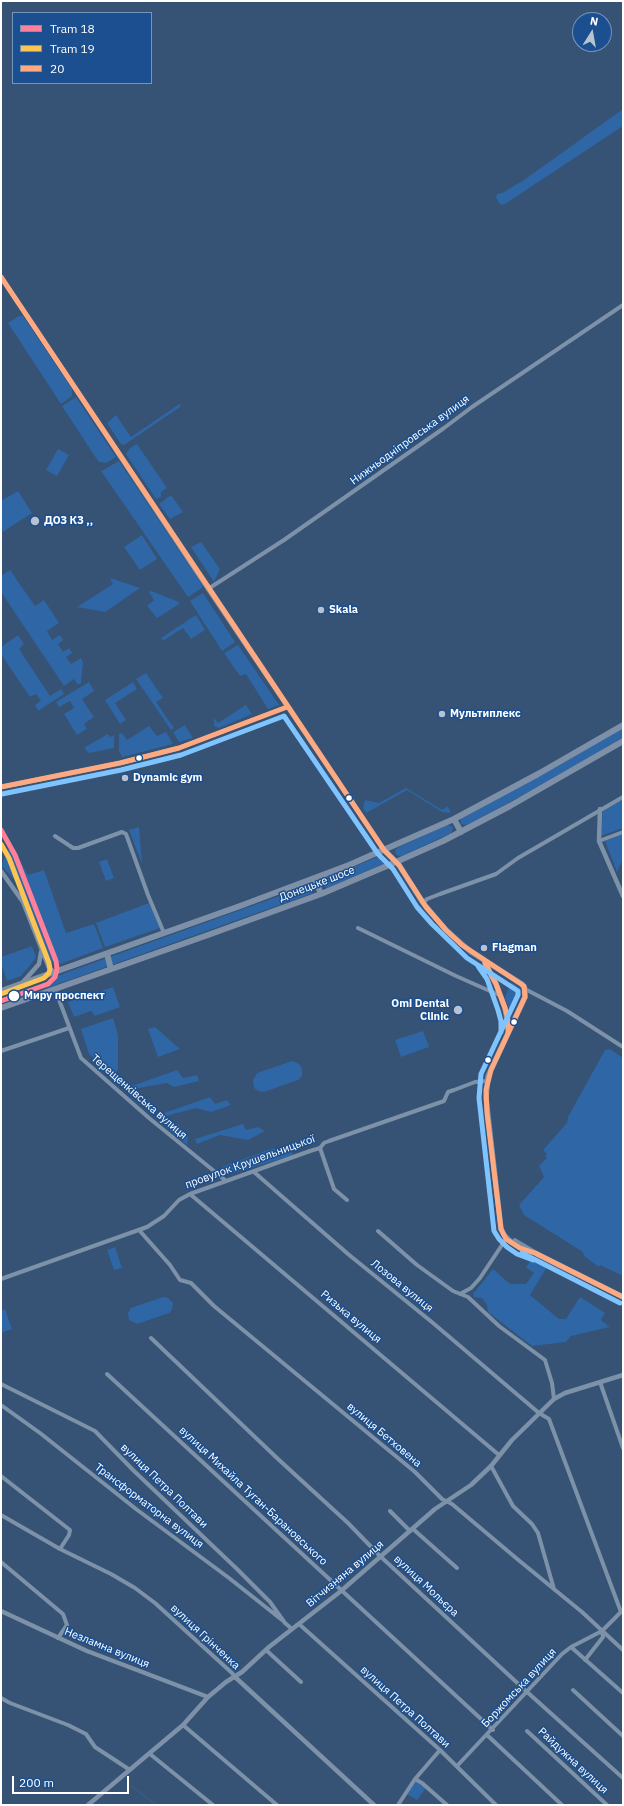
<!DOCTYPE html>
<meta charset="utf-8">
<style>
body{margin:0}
#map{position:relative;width:624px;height:1806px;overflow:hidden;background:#365274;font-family:"IBM Plex Sans",sans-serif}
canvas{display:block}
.frame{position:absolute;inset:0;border:2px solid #fff;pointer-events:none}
.legend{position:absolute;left:12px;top:12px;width:140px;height:72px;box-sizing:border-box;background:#1b4f8f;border:1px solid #7695bc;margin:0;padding:5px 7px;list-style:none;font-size:12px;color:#fff}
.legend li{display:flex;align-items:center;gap:8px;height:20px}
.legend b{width:20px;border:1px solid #7695bc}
.north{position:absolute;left:572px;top:12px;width:40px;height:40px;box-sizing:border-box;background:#1b4f8f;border:1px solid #7695bc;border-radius:50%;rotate:11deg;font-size:11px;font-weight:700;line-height:16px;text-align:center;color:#fff}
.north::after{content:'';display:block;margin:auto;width:14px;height:18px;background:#b9c2ce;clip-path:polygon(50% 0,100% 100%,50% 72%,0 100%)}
.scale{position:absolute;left:12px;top:1776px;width:117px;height:18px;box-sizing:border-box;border:2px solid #fff;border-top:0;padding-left:5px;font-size:12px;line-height:14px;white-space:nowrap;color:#fff;-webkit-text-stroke:3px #1b4f8f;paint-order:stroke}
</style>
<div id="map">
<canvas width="624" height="1806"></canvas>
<div class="frame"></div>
<ul class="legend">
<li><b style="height:5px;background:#ff8098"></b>Tram 18</li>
<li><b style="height:5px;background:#fcc553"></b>Tram 19</li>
<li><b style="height:5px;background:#ffa980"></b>20</li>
</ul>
<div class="north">N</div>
<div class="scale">200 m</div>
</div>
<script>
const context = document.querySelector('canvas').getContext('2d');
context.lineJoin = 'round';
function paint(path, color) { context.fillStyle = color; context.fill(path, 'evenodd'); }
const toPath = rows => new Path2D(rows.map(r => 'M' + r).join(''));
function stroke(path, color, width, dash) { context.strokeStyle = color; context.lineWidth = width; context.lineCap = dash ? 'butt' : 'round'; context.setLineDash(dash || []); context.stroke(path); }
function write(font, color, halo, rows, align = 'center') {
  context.font = font + ' "IBM Plex Sans",sans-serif'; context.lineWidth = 3; context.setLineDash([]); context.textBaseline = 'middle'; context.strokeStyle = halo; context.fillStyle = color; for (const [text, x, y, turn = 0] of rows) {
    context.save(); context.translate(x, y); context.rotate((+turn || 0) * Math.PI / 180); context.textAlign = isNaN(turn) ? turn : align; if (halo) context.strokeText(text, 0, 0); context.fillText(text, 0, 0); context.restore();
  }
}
paint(toPath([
 [623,109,623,126,505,204,502,205,499,203,496,197,497,194,502,193,524,180],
 [19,316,23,316,72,389,72,396,61,404,8,323],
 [76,397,116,457,106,463,99,462,96,458,62,406],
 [181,403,180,407,124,445,121,444,107,423,116,415,131,437],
 [137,444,167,488,161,492,161,497,156,499,126,454,130,448],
 [58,449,69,455,57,476,46,470],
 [119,461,202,585,202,588,188,597,101,471],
 [18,491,32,513,1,533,1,501],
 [171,495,183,512,170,519,159,504],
 [142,535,157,559,140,570,124,547],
 [201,542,220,569,214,582,191,547],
 [10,570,35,606,44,600,59,623,47,631,52,640,60,635,63,640,58,644,63,652,69,648,72,653,66,657,71,664,81,658,83,662,81,683,78,685,74,679,64,686,1,592,1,576],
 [110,578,140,588,105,612,77,607,113,584],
 [151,591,179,602,179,604,157,618,147,606,154,600,149,592],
 [203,593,235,642,222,651,190,601],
 [196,615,205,630,191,639,183,628,163,641,161,638],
 [18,635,24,644,19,649,50,696,61,689,64,694,38,711,35,705,41,701,36,694,30,697,1,654,1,647],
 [238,645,279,705,268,709,246,674,240,676,224,653],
 [146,673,163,698,156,702,174,728,171,730,136,679],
 [89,682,94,691,82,699,94,717,84,724,87,729,77,735,64,714,74,708,70,701,59,707,56,702],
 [133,682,137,689,115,703,126,720,120,724,105,700],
 [246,705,252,714,219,728,214,726,214,718,218,723],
 [185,725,193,738,179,742,173,732],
 [149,726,157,736,166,732,173,744,122,757,119,751,119,734,122,733,127,740],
 [623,727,623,737,564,773,469,824,465,825,461,824,461,818],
 [108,734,110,737,114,735,114,748,89,753,85,749,85,747],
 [406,788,442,810,448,806,451,813,442,812,407,790,366,813,363,808,365,800,379,803],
 [623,800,623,828,601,836,603,810],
 [447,825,453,827,451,833,402,856,398,856,396,854,395,851,397,848],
 [139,827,142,864,129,830],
 [623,834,623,859,617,872,605,841],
 [11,845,28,875,44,870,66,933,94,924,103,948,60,964,51,961,29,904,17,883,1,865],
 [380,856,385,858,385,863,327,888,321,885,321,882,324,879],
 [107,859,114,878,106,881,99,862],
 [310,885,313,886,313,893,47,988,46,987,53,983,57,976],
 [149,903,160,928,105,947,96,923],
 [32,946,36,957,32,963,21,976,7,981,1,963,1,957],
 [511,982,520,988,522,993,515,1008,512,1009,509,1008,505,998],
 [113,987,120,1007,95,1016,91,1011,74,1017,68,1002],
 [113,1018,118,1035,118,1069,116,1073,110,1071,89,1054,81,1029],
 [155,1027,180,1049,158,1057,148,1029],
 [423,1031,429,1047,401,1057,395,1040],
 [610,1049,623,1058,623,1276,600,1265,599,1267,584,1256,583,1252,524,1215,519,1205,544,1177,539,1166,547,1158,545,1156,547,1154,543,1150,567,1123,568,1117,605,1050],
 [292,1061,299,1064,302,1068,302,1076,298,1080,264,1092,258,1091,254,1088,253,1080,257,1073],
 [177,1070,183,1078,197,1075,199,1081,174,1087,167,1083,133,1089,129,1087],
 [210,1097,215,1104,227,1100,231,1105,211,1112,196,1108,166,1116,164,1113],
 [178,1124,188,1138,187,1145,166,1127],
 [243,1124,246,1130,258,1127,265,1131,248,1140,220,1135,197,1144,195,1139],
 [274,1148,278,1156,291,1152,293,1155,230,1174,222,1171,223,1167,227,1165],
 [115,1247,122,1268,114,1270,107,1250],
 [531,1260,547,1267,530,1295,559,1319,566,1319,580,1297,605,1313,601,1320,610,1327,571,1336,566,1342,532,1346,488,1312,487,1305,482,1298,474,1297,473,1294,493,1269,510,1284,526,1284,534,1273,526,1267],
 [163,1297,168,1298,173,1303,172,1310,169,1313,137,1324,129,1320,128,1313,131,1308],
 [5,1309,12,1329,1,1333,1,1311],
 [416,1781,426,1788,417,1800,407,1794]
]), '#2f66a5');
stroke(toPath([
 [131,1786,157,1805]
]), '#3b618d', 1);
stroke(toPath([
 [208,589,284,540,444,428,472,407,623,305],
 [55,836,73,848,78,848,122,832,126,834,148,895,164,933],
 [599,841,623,832],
 [423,903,427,899,440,894,496,874,518,858,623,797],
 [358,928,456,976,499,995],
 [55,989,81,1058,149,1118,225,1180],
 [525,989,567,1011,623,1047],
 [1,1051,69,1028],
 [320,1148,334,1189,347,1200],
 [254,1172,348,1254,433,1323,539,1413,549,1419,621,1612],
 [190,1194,499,1455],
 [139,1230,170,1265,180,1280,191,1283,214,1306,415,1472,442,1499,452,1504,516,1558,582,1612,623,1650],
 [378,1231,417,1265,453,1291,468,1297,499,1326,545,1360,552,1383,554,1399],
 [1,1279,147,1227,164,1216,179,1200,190,1194,310,1151,320,1148,324,1143,329,1141,444,1101,448,1092,454,1090,475,1082,487,1081],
 [460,1294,471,1288,480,1278,506,1239],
 [151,1338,278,1459,348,1523,380,1556,526,1691,623,1778],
 [107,1374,493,1730],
 [600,1382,623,1448],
 [1,1384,95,1431,133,1470,237,1569,270,1602,285,1623,292,1629],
 [1,1405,40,1433,136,1509,229,1578,282,1620],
 [491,1466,513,1506,532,1524,538,1533,554,1589],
 [1,1476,70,1530,69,1535,60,1549],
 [390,1511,410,1531],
 [1,1515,60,1549,111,1574,135,1588,155,1603,232,1673,235,1677],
 [413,1529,457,1568],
 [1,1562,63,1614,67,1625,58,1638],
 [299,1624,440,1750,496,1805],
 [571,1647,623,1693],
 [266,1650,301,1682],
 [585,1660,603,1637,602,1631,623,1610],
 [573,1690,623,1736],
 [1,1698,10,1703,68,1725,86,1734,95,1747,130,1770],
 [183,1725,277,1805],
 [527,1731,607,1805],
 [487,1735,562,1805],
 [150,1754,213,1805],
 [457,1766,562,1654,571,1647,602,1631],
 [415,1779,422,1783,447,1805],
 [398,1805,415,1779,440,1750]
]), '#7d92a8', 4);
stroke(toPath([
 [1,277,198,574,384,850],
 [1,787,120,763,179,748,287,707],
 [600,809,599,841,623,896],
 [1,871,23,902,49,968,54,972],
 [23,982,39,964,41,952],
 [1,1611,87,1651,208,1697],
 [235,1677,374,1805],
 [88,1805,183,1725,208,1697,226,1682,242,1672,269,1647,341,1591,435,1509,471,1485,491,1466,512,1440,554,1399,565,1393,623,1375]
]), '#7d92a8', 4.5);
stroke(toPath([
 [384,850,399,865,423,903,446,930,471,952,522,984,525,989,525,997,488,1076,486,1098,501,1229,504,1235,511,1242,520,1248,535,1253],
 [485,963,496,984,505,1008,509,1030],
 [515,1241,537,1254,623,1297]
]), '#798da4', 5.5);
stroke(toPath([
 [454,819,461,832],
 [315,879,321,894],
 [107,954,111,969],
 [1,991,240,906,349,865,454,819,538,774,623,725],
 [1,1008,208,935,321,894,396,862,443,841,510,806,623,741]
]), '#7e90a7', 6);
stroke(toPath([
 [1,277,384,850,399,865,426,907,446,930,462,945,524,986,525,997,491,1070,486,1090,487,1113,501,1229,506,1239,520,1248,535,1253,623,1297],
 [1,787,120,763,179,748,287,707],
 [485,963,496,984,505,1008,508,1020,508,1032]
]), '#ffa980', 5);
stroke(toPath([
 [2,794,121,770,181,755,284,716,378,854,393,869,417,907,432,924,467,958,518,991,518,995,481,1074,479,1098,494,1231,499,1239,507,1247,517,1254,533,1260],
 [478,966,487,979,498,1010,501,1021,501,1032],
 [522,1253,620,1303]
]), '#80c4ff', 5);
stroke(toPath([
 [1,830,15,855,56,961,57,969,55,977,48,984,1,1001]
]), '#ff8098', 5);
stroke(toPath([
 [1,844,9,858,49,963,50,969,49,973,44,978,1,994]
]), '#fcc553', 5);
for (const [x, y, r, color] of [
 [35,521,5,"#b9c2ce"],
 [321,610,4,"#b9c2ce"],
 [442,714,4,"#b9c2ce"],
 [139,758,3.5,"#fff"],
 [125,778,4,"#b9c2ce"],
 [349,798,3.5,"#fff"],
 [484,948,4,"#b9c2ce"],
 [14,996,6,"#fff"],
 [458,1010,5,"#b9c2ce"],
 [514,1022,3.5,"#fff"],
 [488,1060,3.5,"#fff"]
]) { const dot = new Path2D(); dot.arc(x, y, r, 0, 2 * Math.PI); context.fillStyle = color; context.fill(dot); stroke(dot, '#1b4f8f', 1.5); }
write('11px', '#fff', '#1b4f8f', [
 ["Нижньодніпровська вулиця",410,440,-36],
 ["Донецьке шосе",317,884,-21],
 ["Терещенківська вулиця",139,1097,41],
 ["провулок Крушельницької",250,1162,-20],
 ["Лозова вулиця",402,1286,39],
 ["Ризька вулиця",351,1317,40],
 ["вулиця Бетховена",384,1435,40],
 ["вулиця Петра Полтави",164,1486,44],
 ["вулиця Михайла Туган-Барановського",253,1496,43],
 ["Трансформаторна вулиця",149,1506,37],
 ["Вітчизняна вулиця",345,1574,-40],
 ["вулиця Мольєра",426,1586,43],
 ["вулиця Грінченка",205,1637,43],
 ["Незламна вулиця",107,1648,22],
 ["Боржомська вулиця",519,1688,-47],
 ["вулиця Петра Полтави",405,1707,42],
 ["Райдужна вулиця",573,1761,43]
]);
write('bold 11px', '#fff', '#1b4f8f', [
 ["ДОЗ КЗ ,,",44,521],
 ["Skala",329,610],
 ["Мультиплекс",450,714],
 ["Dynamic gym",133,778],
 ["Flagman",492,948],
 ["Omi Dental",449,1004,"right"],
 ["Clinic",449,1017,"right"]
], 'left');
write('bold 11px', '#fff', '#1b4f8f', [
 ["Миру проспект",24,996]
], 'left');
</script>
